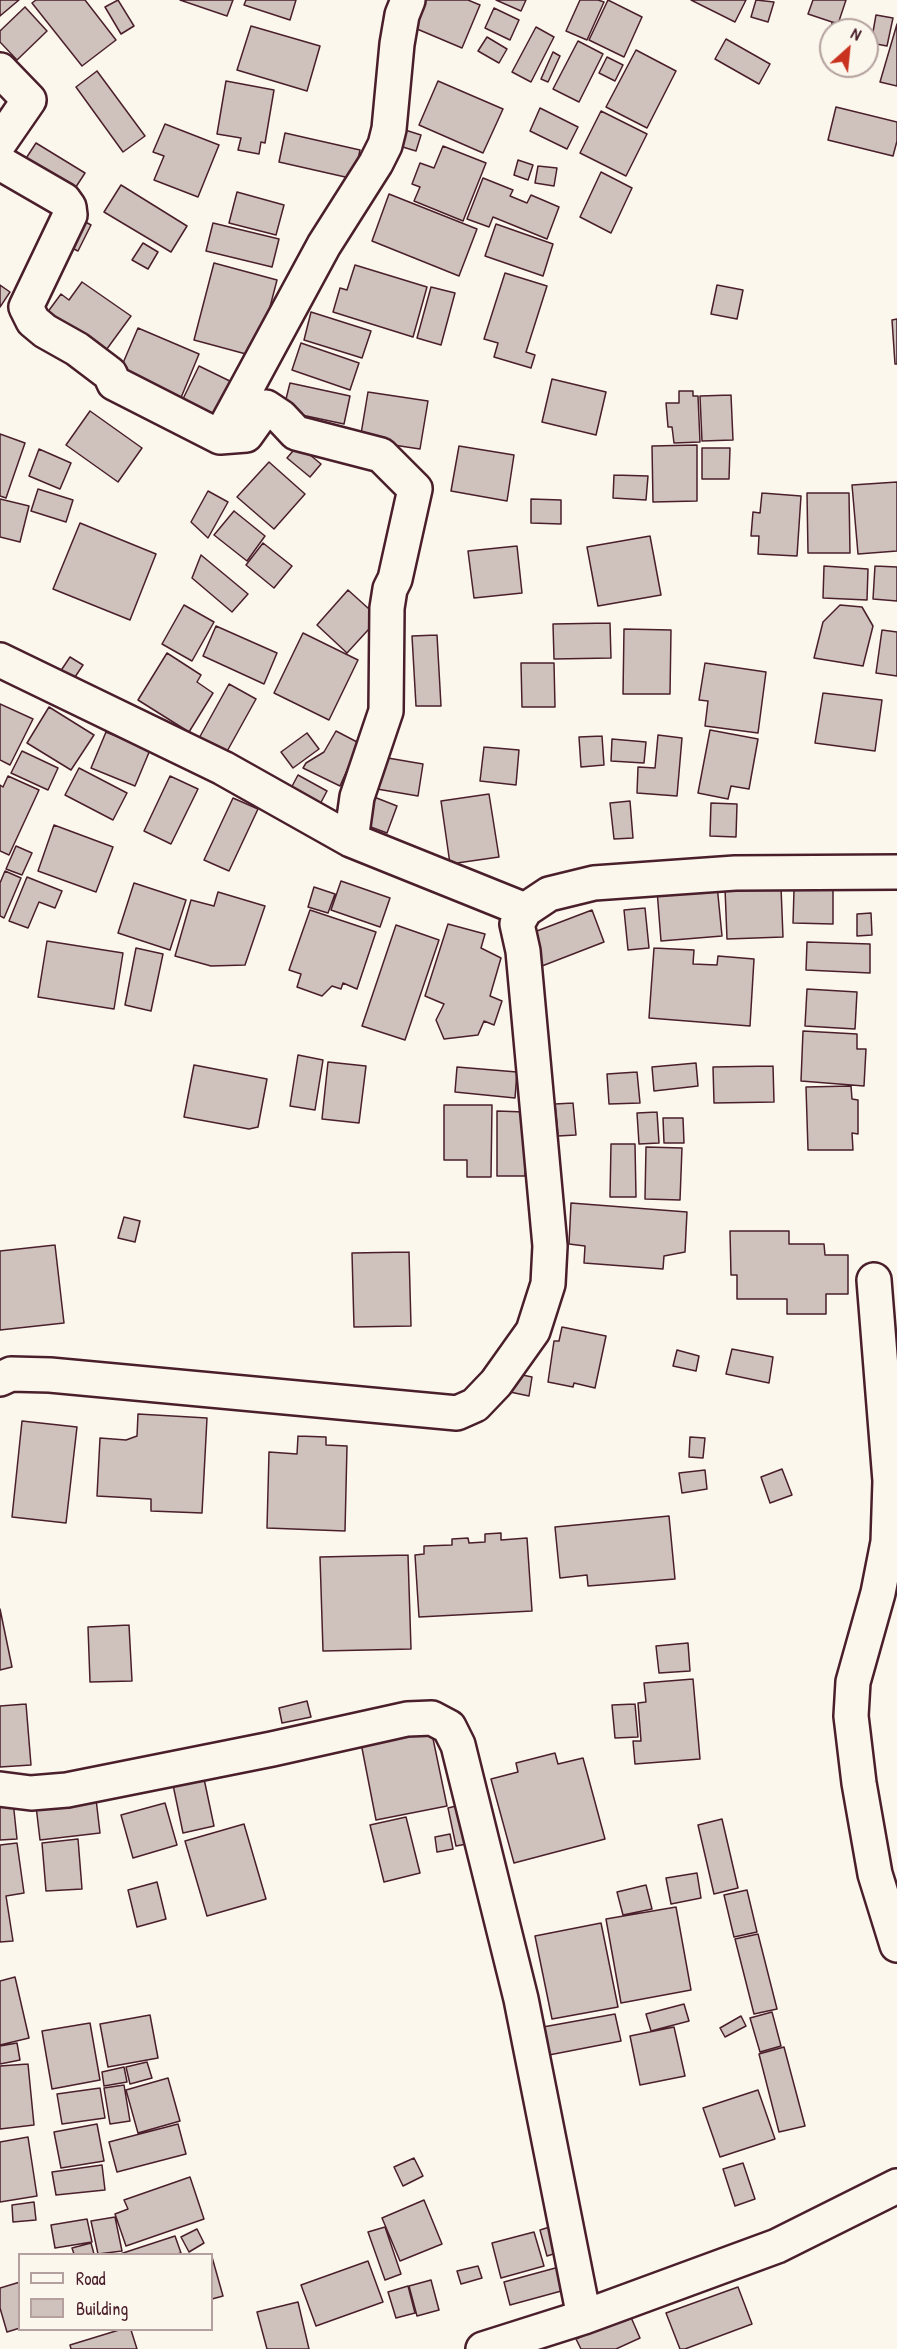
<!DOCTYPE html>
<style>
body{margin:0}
#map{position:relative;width:897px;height:2349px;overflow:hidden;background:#fbf7ec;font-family:"Patrick Hand",sans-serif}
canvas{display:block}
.legend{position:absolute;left:18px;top:2253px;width:195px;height:78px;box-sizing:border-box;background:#fbf7ec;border:2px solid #b4a19f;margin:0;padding:8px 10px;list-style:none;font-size:18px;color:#4a1f2b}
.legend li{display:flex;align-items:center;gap:12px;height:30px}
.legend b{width:30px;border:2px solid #b4a19f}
.north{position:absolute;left:819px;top:18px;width:60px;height:60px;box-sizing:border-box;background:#fbf7ec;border:2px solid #b4a19f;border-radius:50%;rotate:27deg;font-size:16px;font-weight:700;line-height:24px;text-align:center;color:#4a1f2b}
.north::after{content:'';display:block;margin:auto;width:21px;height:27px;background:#c8321e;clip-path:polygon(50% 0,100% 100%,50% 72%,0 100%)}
</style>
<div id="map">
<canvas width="897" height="2349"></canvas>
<ul class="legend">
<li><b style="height:8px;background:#fbf7ec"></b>Road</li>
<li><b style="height:16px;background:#cfc2bc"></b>Building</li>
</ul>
<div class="north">N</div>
</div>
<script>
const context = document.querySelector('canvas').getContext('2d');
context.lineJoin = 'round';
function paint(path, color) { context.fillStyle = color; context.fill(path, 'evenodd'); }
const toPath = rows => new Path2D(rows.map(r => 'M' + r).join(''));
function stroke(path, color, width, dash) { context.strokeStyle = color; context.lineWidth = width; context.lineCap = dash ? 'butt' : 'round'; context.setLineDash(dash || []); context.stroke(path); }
const building = toPath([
 [0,0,19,0,0,16,0,0],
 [36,0,85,0,116,40,82,66,32,3,36,0],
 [118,0,134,26,121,34,105,7,118,0],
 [180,0,233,0,227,16,180,0],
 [246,0,296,0,290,20,244,5,246,0],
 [421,0,468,0,480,5,462,48,410,26,421,0],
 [496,0,526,0,521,11,496,0],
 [580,0,598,0,604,2,587,40,566,31,580,0],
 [608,0,642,17,624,57,589,40,608,0],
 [691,0,746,0,735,22,691,0],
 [756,0,774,2,768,22,751,17,756,0],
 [813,0,846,0,838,24,808,14,813,0],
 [25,7,47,31,17,60,0,42,0,31,25,7],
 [494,8,519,20,510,40,485,28,494,8],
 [876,15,893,18,887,46,871,43,876,15],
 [832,22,855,26,854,30,831,30,832,22],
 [897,24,897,86,880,82,897,24],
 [251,26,320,46,307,91,237,70,251,26],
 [536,27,554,37,531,82,512,72,536,27],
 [487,37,507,49,499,63,478,51,487,37],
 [726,39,770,64,759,84,715,59,726,39],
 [578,41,603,54,579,102,553,89,578,41],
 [636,50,676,71,647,128,606,107,636,50],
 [553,52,560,56,548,82,541,79,553,52],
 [607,57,623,65,615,81,599,73,607,57],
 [97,71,145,136,123,152,76,87,97,71],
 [226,81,274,90,265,143,261,142,259,154,238,150,241,138,217,134,226,81],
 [438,81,503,109,483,153,419,125,438,81],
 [836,107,897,122,897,141,893,156,828,140,836,107],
 [540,108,578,127,567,149,530,131,540,108],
 [601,111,647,134,626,176,580,153,601,111],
 [165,124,219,145,198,197,154,180,164,156,153,152,165,124],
 [402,129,421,135,416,151,396,145,402,129],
 [285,133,360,150,354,179,279,162,285,133],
 [36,143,85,173,72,193,23,163,36,143],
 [443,146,486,163,463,221,414,201,420,187,412,184,420,163,434,168,443,146],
 [518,160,533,165,528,180,514,175,518,160],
 [538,166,557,168,554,186,535,183,538,166],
 [601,172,632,188,611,233,580,217,601,172],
 [483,178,513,190,510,196,527,203,531,195,559,207,547,239,493,217,489,227,467,219,483,178],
 [121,185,187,226,171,252,104,212,121,185],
 [237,192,284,205,276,235,229,223,237,192],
 [389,194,477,229,459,276,372,241,389,194],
 [82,220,91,225,78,251,68,246,82,220],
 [213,223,279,239,272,267,206,251,213,223],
 [496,224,553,244,543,276,485,256,496,224],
 [143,243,158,252,148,269,132,260,143,243],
 [214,263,277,280,257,357,194,340,214,263],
 [355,265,427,287,413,337,333,312,340,288,347,290,355,265],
 [505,273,547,286,526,352,535,355,531,368,494,357,498,343,484,339,505,273],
 [82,282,131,316,101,357,44,317,61,294,69,300,82,282],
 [0,285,10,292,0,307,0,285],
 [717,285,743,290,737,319,711,314,717,285],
 [431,287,455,293,441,345,417,338,431,287],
 [311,312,371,331,362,358,304,340,311,312],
 [897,319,897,364,895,364,892,320,897,319],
 [138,328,199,354,178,405,117,377,138,328],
 [301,343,359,363,350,390,292,370,301,343],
 [199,366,240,386,221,423,181,403,199,366],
 [552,379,606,392,596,435,542,422,552,379],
 [290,383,350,396,344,424,283,411,290,383],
 [679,391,693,391,693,396,698,396,700,442,674,443,672,427,668,427,666,403,679,403,679,391],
 [368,392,428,401,420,449,360,440,368,392],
 [731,395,733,440,702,441,700,396,731,395],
 [90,411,142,448,118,482,66,445,90,411],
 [0,434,25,443,6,498,0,496,0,434],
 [298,445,321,464,310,477,287,458,298,445],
 [697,445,697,501,653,502,652,446,697,445],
 [459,446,514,455,507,501,451,491,459,446],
 [702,448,730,448,729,479,702,479,702,448],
 [39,449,71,463,60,489,29,476,39,449],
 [269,462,305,494,274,529,237,497,269,462],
 [614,475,648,476,646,500,613,498,614,475],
 [897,482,897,551,858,554,852,485,897,482],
 [38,489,73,500,66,522,31,511,38,489],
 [208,491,228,502,208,538,191,522,208,491],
 [762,493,801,496,797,556,758,554,759,536,751,536,753,512,760,513,762,493],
 [807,493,849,493,850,553,808,553,807,493],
 [0,499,29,506,20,542,0,537,0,499],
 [531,499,561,500,561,524,531,523,531,499],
 [234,511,265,536,247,561,214,535,234,511],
 [80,523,156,554,130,620,53,589,80,523],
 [650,536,661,595,598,606,587,547,650,536],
 [263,543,292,566,274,588,246,565,263,543],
 [517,546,522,593,474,598,468,551,517,546],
 [201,555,248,594,232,612,192,578,201,555],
 [824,566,868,569,867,600,823,598,824,566],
 [875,566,897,567,897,601,873,599,875,566],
 [348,590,379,618,347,653,317,625,348,590],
 [184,605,214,622,192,661,162,644,184,605],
 [840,605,862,607,873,626,863,666,814,658,823,622,840,605],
 [610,623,611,658,554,659,553,624,610,623],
 [216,626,277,653,264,684,203,656,216,626],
 [624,629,671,630,670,694,623,694,624,629],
 [882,630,897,632,897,676,876,673,882,630],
 [303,633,358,660,329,720,274,693,303,633],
 [437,635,441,706,416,706,412,636,437,635],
 [167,653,201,675,197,682,213,693,189,732,138,700,167,653],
 [70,657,83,665,71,683,58,675,70,657],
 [521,663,554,663,555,707,522,707,521,663],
 [705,663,766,672,758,733,705,726,708,701,699,700,705,663],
 [229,684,256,699,225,755,198,740,229,684],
 [823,693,882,700,875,751,815,743,823,693],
 [0,704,33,719,10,765,0,760,0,704],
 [49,707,94,735,71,770,27,743,49,707],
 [710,730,758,739,749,789,731,786,728,799,698,793,710,730],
 [336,731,359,743,340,786,303,768,306,763,324,752,336,731],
 [106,732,150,750,135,786,91,768,106,732],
 [307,733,319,749,293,768,281,752,307,733],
 [658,735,682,738,677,796,637,793,638,767,655,768,658,735],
 [602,736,604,765,581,767,579,737,602,736],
 [612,739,646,742,644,763,611,761,612,739],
 [484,747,519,750,516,785,480,781,484,747],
 [22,751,58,768,48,790,11,773,22,751],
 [382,757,423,764,418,796,377,789,382,757],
 [79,768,127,793,113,820,65,795,79,768],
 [298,775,327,791,318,808,289,792,298,775],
 [8,776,39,790,9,855,0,851,0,785,3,787,8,776],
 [170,776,198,789,171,844,144,831,170,776],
 [489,794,499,857,450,864,441,801,489,794],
 [369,795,397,806,387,833,360,823,369,795],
 [233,798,258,809,229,871,204,860,233,798],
 [630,801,633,838,614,839,610,803,630,801],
 [711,803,737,804,736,837,710,836,711,803],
 [54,825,113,847,96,892,38,871,54,825],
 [16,846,32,853,22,875,6,869,16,846],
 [5,871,21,878,4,918,0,916,0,883,5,871],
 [27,877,62,891,55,908,39,902,28,928,9,921,27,877],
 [341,881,390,898,380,927,331,910,341,881],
 [134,883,186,900,170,950,118,933,134,883],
 [717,885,722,936,661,941,657,890,717,885],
 [314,887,335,894,328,913,308,907,314,887],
 [781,887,783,937,727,939,725,888,781,887],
 [794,890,833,890,833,924,793,923,794,890],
 [218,892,265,906,245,965,211,966,175,956,191,900,214,906,218,892],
 [645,908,649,948,628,950,624,910,645,908],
 [310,910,376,932,357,989,343,983,341,989,332,986,322,996,297,987,301,974,289,970,310,910],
 [592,910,604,942,542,966,529,934,592,910],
 [871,913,872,935,857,936,857,914,871,913],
 [448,924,485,934,481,948,501,958,490,996,502,1001,494,1025,484,1021,478,1035,444,1039,436,1020,444,1004,425,996,448,924],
 [396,925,439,940,405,1040,362,1026,396,925],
 [47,941,123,953,114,1009,38,997,47,941],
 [807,942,870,944,870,973,806,970,807,942],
 [136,948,163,954,151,1011,125,1005,136,948],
 [654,948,694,950,693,964,717,965,718,956,754,959,750,1026,649,1018,654,948],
 [807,989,857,992,855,1029,805,1026,807,989],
 [803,1031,857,1034,857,1049,866,1049,864,1086,801,1081,803,1031],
 [298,1055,323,1060,315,1110,290,1106,298,1055],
 [328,1062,366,1066,359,1123,322,1119,328,1062],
 [696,1063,698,1086,654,1091,652,1067,696,1063],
 [194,1065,267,1079,258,1127,249,1129,184,1117,194,1065],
 [773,1066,774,1102,714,1103,713,1067,773,1066],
 [457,1067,517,1072,515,1098,455,1092,457,1067],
 [637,1072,640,1103,609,1104,607,1074,637,1072],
 [851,1086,852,1099,858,1100,858,1134,852,1133,853,1150,808,1150,806,1087,851,1086],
 [573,1103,576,1135,558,1136,555,1104,573,1103],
 [444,1105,492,1105,491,1177,467,1177,467,1160,444,1160,444,1105],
 [497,1111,525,1112,525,1176,497,1176,497,1111],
 [657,1112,659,1143,639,1144,637,1113,657,1112],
 [663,1118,683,1118,684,1143,664,1143,663,1118],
 [611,1144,635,1144,636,1197,610,1197,611,1144],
 [646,1147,682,1148,680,1200,645,1199,646,1147],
 [571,1203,687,1212,685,1252,664,1256,663,1269,584,1263,585,1246,569,1244,571,1203],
 [124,1217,140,1221,135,1242,118,1238,124,1217],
 [730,1231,789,1231,789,1244,824,1244,825,1255,848,1255,848,1294,826,1294,826,1314,787,1314,787,1299,737,1299,737,1275,731,1275,730,1231],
 [55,1245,64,1323,0,1330,0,1251,55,1245],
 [409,1252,411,1326,354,1327,352,1253,409,1252],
 [562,1327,606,1336,595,1388,574,1383,573,1387,548,1382,554,1341,559,1341,562,1327],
 [732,1349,773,1357,769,1383,726,1374,732,1349],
 [677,1350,699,1356,696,1371,673,1366,677,1350],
 [513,1373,532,1377,529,1396,510,1392,513,1373],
 [138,1414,207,1418,202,1513,151,1511,151,1499,97,1496,100,1438,126,1440,137,1436,138,1414],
 [22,1421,77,1427,66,1523,12,1517,22,1421],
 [298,1436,326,1437,326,1445,347,1446,345,1531,267,1528,269,1452,297,1454,298,1436],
 [690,1437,705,1438,703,1458,689,1457,690,1437],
 [782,1469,792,1495,770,1503,761,1477,782,1469],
 [705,1470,707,1489,682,1493,679,1473,705,1470],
 [669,1516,675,1579,588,1586,587,1575,560,1578,555,1527,669,1516],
 [501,1533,501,1540,527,1538,532,1611,419,1617,415,1555,424,1554,424,1546,452,1545,452,1539,468,1538,469,1543,485,1542,485,1534,501,1533],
 [408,1555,411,1649,323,1651,320,1557,408,1555],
 [0,1609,12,1667,0,1670,0,1609],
 [129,1625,132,1681,90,1682,88,1627,129,1625],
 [688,1643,690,1671,659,1673,656,1646,688,1643],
 [693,1679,700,1759,635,1764,633,1741,641,1741,638,1703,646,1702,644,1683,693,1679],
 [307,1701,311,1717,282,1723,279,1708,307,1701],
 [26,1704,31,1765,0,1767,0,1706,26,1704],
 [635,1704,638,1737,615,1738,612,1705,635,1704],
 [431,1729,447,1806,376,1820,361,1743,431,1729],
 [555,1753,558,1764,583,1758,605,1839,514,1863,491,1779,518,1772,516,1763,555,1753],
 [203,1774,214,1826,183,1833,172,1780,203,1774],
 [96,1799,100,1833,40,1840,36,1806,96,1799],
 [13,1801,17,1839,0,1840,0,1802,13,1801],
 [165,1803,177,1845,133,1858,121,1815,165,1803],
 [464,1804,472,1843,456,1846,448,1808,464,1804],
 [406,1817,420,1873,384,1882,370,1825,406,1817],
 [722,1819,738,1888,714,1894,698,1825,722,1819],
 [244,1824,266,1899,207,1916,185,1841,244,1824],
 [450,1834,453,1849,437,1852,435,1837,450,1834],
 [78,1839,82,1889,46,1891,42,1843,78,1839],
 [17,1843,24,1893,6,1896,13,1941,0,1942,0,1845,17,1843],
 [697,1873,701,1898,671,1904,666,1878,697,1873],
 [157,1882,166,1919,137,1927,128,1890,157,1882],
 [646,1885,652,1909,623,1915,617,1892,646,1885],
 [747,1890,757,1932,734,1937,724,1895,747,1890],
 [676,1907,691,1990,621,2003,606,1919,676,1907],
 [601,1923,618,2007,552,2019,535,1936,601,1923],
 [758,1934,777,2009,754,2014,735,1939,758,1934],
 [15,1977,29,2038,0,2045,0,1981,15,1977],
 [684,2004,689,2021,651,2031,646,2014,684,2004],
 [772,2012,781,2046,760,2052,750,2018,772,2012],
 [615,2014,621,2041,549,2055,543,2027,615,2014],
 [150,2015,158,2058,108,2067,100,2024,150,2015],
 [741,2016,746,2026,725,2037,720,2028,741,2016],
 [90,2023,100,2080,52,2089,42,2031,90,2023],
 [674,2027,685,2076,640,2085,630,2036,674,2027],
 [17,2043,20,2060,0,2064,0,2046,17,2043],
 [784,2047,805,2126,779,2132,759,2054,784,2047],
 [147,2062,152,2078,130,2084,126,2067,147,2062],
 [28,2064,34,2125,0,2129,0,2066,28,2064],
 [124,2067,127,2082,104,2086,102,2072,124,2067],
 [168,2078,180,2121,138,2133,126,2090,168,2078],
 [124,2085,130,2121,110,2124,104,2088,124,2085],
 [100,2088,105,2118,62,2124,57,2094,100,2088],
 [758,2090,775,2139,720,2157,703,2108,758,2090],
 [97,2124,104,2161,61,2168,54,2132,97,2124],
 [178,2124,186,2154,117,2172,109,2142,178,2124],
 [28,2137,37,2196,0,2202,0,2142,28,2137],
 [414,2158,423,2176,403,2186,394,2167,414,2158],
 [743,2163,755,2199,735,2206,723,2169,743,2163],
 [102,2165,105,2190,56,2195,52,2172,102,2165],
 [190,2177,204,2219,126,2246,115,2214,128,2209,124,2200,190,2177],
 [424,2200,442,2244,400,2261,382,2218,424,2200],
 [34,2202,36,2220,13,2222,12,2205,34,2202],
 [115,2217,122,2251,98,2254,91,2221,115,2217],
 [87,2219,92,2242,55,2248,51,2225,87,2219],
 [556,2225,563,2251,547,2256,540,2230,556,2225],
 [385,2227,401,2274,385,2280,368,2232,385,2227],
 [197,2229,204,2243,189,2252,181,2237,197,2229],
 [534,2232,544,2266,501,2278,492,2243,534,2232],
 [175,2236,181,2253,177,2254,120,2254,175,2236],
 [91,2243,94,2254,74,2254,72,2248,91,2243],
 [212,2257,223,2296,212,2299,212,2257],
 [368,2261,383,2302,316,2326,301,2285,368,2261],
 [478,2266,482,2278,461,2284,457,2271,478,2266],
 [559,2267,565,2290,510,2305,504,2282,559,2267],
 [431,2280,439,2310,417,2316,409,2286,431,2280],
 [20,2282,20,2328,7,2332,0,2308,0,2288,20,2282],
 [408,2286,415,2313,396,2318,388,2292,408,2286],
 [738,2287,752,2324,685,2349,680,2349,666,2313,738,2287],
 [298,2302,309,2349,267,2349,257,2312,298,2302],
 [630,2315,640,2338,616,2349,581,2349,576,2339,630,2315],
 [119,2330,131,2330,137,2349,71,2349,70,2345,119,2330]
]);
paint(building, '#cfc2bc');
stroke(building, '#4a1f2b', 1.5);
const street = toPath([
 [0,70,29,100,0,142],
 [0,163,64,200,69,207,70,215,26,307,33,321,45,331,77,349,110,374,114,383,220,437],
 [0,660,223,768,351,840,525,910],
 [351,840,357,797,386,711,387,608,390,589,395,579,415,489,381,455,296,433,281,417,266,407,246,435,220,437,324,245,376,163,385,145,389,129,397,44,402,15,408,0],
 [874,1280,890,1481,888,1542,878,1593,853,1682,851,1716,859,1783,875,1874,897,1945],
 [0,1379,11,1374,50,1375,457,1413,475,1405,496,1383,533,1331,548,1284,550,1246,523,951,517,924,525,910,549,894,594,883,735,873,897,872],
 [0,1789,31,1793,67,1790,272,1749,407,1719,432,1718,449,1727,458,1745,521,1999,584,2317],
 [483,2349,584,2317,777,2246,897,2186]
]);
stroke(street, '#4a1f2b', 38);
stroke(street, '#fbf7ec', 33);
</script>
